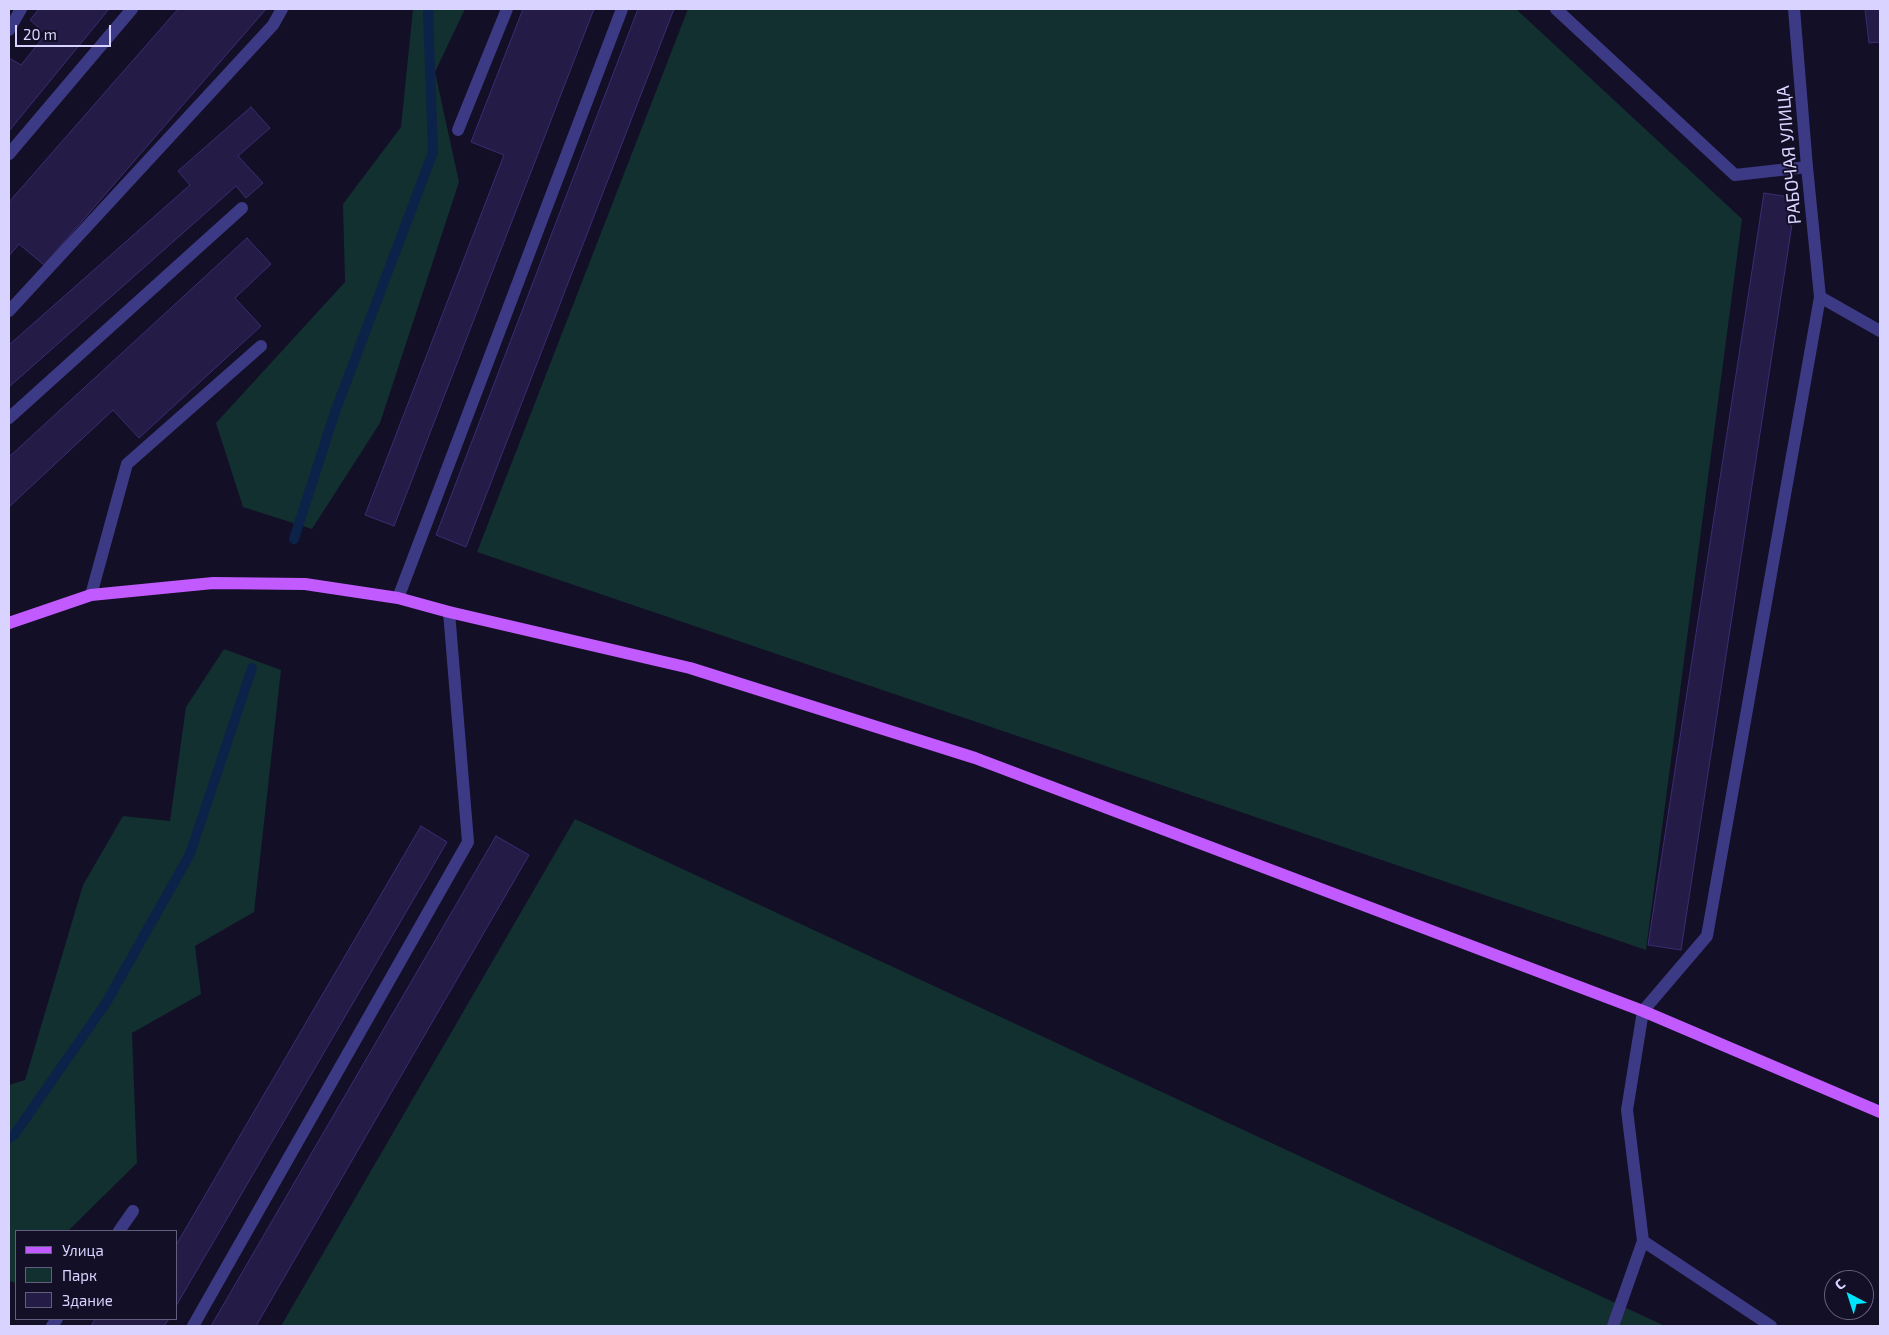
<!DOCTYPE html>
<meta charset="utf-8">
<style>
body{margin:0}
#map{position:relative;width:1889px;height:1335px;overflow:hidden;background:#130f26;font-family:"Exo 2",sans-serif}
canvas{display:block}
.frame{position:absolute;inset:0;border:10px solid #d9d4ff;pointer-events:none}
.legend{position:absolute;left:15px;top:1230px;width:162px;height:90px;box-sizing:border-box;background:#130f26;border:1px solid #625e7d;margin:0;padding:6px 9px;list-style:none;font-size:15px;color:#d9d4ff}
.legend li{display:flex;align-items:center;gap:10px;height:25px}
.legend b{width:25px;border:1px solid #625e7d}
.north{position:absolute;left:1824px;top:1270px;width:50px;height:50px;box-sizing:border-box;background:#130f26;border:1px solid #625e7d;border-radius:50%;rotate:320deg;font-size:14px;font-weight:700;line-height:20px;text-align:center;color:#d9d4ff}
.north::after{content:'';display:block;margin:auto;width:18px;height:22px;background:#00e5ff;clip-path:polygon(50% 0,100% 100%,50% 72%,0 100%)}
.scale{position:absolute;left:15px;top:25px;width:96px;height:22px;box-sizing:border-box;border:2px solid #d9d4ff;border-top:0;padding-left:6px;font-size:15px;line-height:18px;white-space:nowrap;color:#d9d4ff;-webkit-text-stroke:4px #130f26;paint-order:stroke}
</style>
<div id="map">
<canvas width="1889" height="1335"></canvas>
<div class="frame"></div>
<ul class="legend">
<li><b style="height:6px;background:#c25bff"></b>Улица</li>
<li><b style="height:14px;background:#12302f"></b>Парк</li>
<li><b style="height:14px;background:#241b47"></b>Здание</li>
</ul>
<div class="north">С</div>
<div class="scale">20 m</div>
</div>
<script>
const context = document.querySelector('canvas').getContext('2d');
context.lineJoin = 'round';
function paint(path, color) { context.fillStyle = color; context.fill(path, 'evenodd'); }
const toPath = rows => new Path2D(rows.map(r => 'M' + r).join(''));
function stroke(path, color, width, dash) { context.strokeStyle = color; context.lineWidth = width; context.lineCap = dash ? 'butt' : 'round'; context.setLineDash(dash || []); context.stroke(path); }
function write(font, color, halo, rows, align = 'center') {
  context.font = font + ' "Exo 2",sans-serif'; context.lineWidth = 4; context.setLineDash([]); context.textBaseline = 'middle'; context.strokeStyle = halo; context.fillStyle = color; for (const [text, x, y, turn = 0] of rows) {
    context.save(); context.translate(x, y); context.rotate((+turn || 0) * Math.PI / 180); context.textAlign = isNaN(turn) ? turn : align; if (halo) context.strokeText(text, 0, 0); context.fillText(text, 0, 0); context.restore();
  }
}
paint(toPath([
 [413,9,465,9,435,72,459,182,380,423,312,529,243,507,216,423,345,282,343,204,401,127],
 [688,9,1516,9,1742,219,1646,950,477,552],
 [224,649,281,670,254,912,195,946,201,994,132,1033,137,1163,68,1231,16,1231,16,1283,9,1281,9,1085,25,1080,83,885,123,816,170,821,186,707],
 [575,819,1665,1326,281,1326]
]), '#12302f');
stroke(toPath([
 [294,539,335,412,433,152,428,12,429,9],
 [9,1138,14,1135,106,1003,190,854,252,668]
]), '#0c2248', 10);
const building = toPath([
 [39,9,109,9,9,131,9,58,21,65,46,34,30,20,39,9],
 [178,9,266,9,44,265,19,244,9,256,9,202,178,9],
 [523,9,594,9,394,526,365,515,504,155,471,142,523,9],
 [638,9,674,9,466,547,436,535,638,9],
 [1865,9,1880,9,1880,42,1869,43,1865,9],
 [251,107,270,128,238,156,263,183,246,198,236,186,9,387,9,345,190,185,178,171,251,107],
 [1764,193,1796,198,1681,950,1648,945,1764,193],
 [247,238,271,264,235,298,261,326,139,438,113,410,9,507,9,457,247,238],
 [421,826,447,842,176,1306,176,1245,421,826],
 [496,836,529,855,256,1326,211,1326,496,836],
 [95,1319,169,1319,164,1326,91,1326,95,1319]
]);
paint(building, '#241b47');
stroke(building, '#3b2d73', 1);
stroke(toPath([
 [1556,9,1735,175,1807,167],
 [9,30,21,9],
 [458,130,507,9],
 [9,154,132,9],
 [1820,297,1880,331],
 [9,311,273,25,282,9],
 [9,418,242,208],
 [91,595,127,464,261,346],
 [398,598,622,9],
 [119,1231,133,1211],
 [1643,1241,1771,1326],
 [52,1326,57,1319],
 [193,1326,468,842,449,612],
 [1613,1326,1643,1241,1627,1110,1643,1011,1707,936,1820,297,1807,167,1794,9]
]), '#3d3a85', 12);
stroke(toPath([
 [9,623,91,595,213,583,305,584,398,598,449,612,690,668,975,758,1643,1011,1880,1112]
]), '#c25bff', 12);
write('18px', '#d9d4ff', '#130f26', [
 ["РАБОЧАЯ УЛИЦА",1789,155,-95]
]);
</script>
